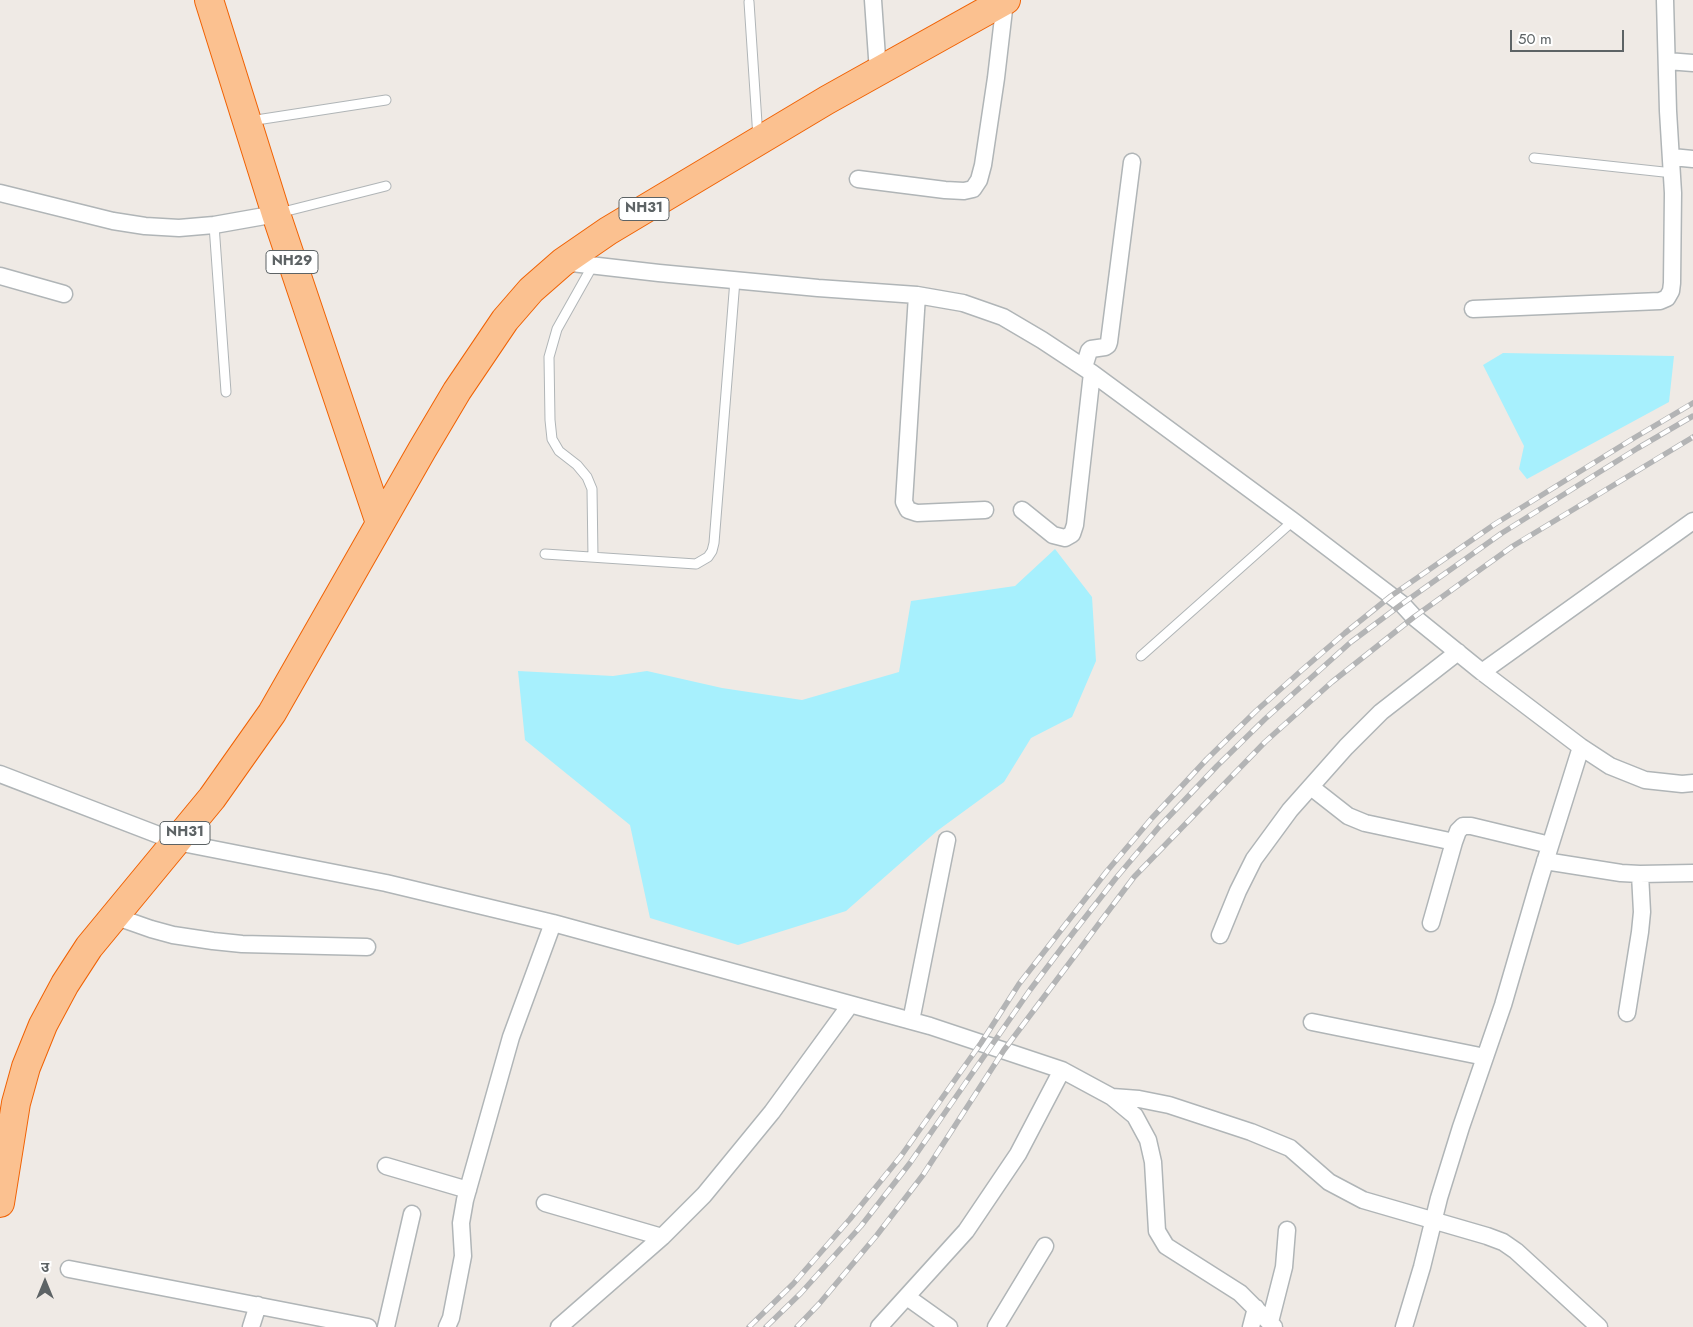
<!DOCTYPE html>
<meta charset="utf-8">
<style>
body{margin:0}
#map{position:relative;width:1693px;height:1327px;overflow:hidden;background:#efeae5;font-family:Jost,"Noto Sans Devanagari",sans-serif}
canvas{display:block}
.north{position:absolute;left:20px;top:1257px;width:50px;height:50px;-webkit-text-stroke:4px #fff;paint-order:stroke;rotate:0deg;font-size:14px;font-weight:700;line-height:20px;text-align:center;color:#5d6365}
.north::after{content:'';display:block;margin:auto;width:18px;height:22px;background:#5d6365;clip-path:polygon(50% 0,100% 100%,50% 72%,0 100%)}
.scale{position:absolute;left:1510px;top:30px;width:114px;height:22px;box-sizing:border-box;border:2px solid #5d6365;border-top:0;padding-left:6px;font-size:15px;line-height:18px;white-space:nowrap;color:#5d6365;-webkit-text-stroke:4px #fff;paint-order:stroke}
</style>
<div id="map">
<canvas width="1693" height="1327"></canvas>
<div class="north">उ</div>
<div class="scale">50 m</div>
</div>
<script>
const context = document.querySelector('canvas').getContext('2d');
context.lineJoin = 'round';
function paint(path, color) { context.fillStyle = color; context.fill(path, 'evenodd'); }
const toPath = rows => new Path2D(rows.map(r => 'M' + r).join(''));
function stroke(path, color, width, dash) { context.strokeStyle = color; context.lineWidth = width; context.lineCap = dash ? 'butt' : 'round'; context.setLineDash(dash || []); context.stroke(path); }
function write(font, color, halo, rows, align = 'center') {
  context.font = font + ' Jost,sans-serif'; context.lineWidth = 4; context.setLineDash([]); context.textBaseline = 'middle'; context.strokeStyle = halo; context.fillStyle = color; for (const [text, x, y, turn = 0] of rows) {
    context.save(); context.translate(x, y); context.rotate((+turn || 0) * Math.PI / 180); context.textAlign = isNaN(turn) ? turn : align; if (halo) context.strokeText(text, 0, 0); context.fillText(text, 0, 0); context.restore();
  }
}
paint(toPath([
 [1503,353,1674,356,1669,402,1527,479,1519,469,1524,446,1483,365],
 [1055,549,1092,597,1096,661,1072,717,1031,738,1004,782,937,831,846,911,738,945,650,918,630,825,525,740,518,671,613,676,647,671,722,688,802,700,899,672,911,601,1015,586]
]), '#a7f0fd');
const lane = toPath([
 [749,2,758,138],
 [250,121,386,100],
 [1534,158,1673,173],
 [279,213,386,186],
 [214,225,226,392],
 [593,265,557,329,549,357,550,420,552,439,559,451,577,465,587,477,592,489,593,557],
 [545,554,696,564,708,557,712,551,714,543,735,280],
 [1141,656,1293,521]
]);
const street = toPath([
 [873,0,878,72],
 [1667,61,1693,63],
 [1672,157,1693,159],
 [858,179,945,190,964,191,973,189,979,180,983,165,996,78,1005,1],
 [0,193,113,221,145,226,179,228,214,225,276,214],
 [563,262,659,273,818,288,917,295,963,303,1003,317,1042,340,1092,373,1293,521,1402,604,1414,617,1482,672,1581,747,1610,766,1645,780,1682,784,1693,783],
 [0,276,64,294],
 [917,295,904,502,908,510,917,513,985,510],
 [1473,309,1660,301,1667,298,1671,291,1672,283,1673,193,1668,111,1665,0],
 [1084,367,1089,351,1091,349,1105,347,1108,345,1109,342,1132,162],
 [1022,510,1053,535,1065,538,1072,534,1075,525,1092,373],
 [1482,672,1693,521],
 [0,774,177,842,386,883,553,923,930,1026,1062,1070,1112,1097,1135,1116,1148,1140,1153,1162,1157,1231,1166,1246,1240,1293,1274,1327],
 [1311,787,1348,816,1365,823,1454,842,1458,831,1463,826,1471,826,1550,845],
 [1545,861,1621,873,1640,874,1693,873],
 [114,916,151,929,173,935,213,941,242,944,367,947],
 [1431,923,1454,842],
 [1220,935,1238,891,1254,859,1290,810,1346,747,1381,712,1458,652],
 [1627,1013,1640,932,1642,912,1640,874],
 [911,1021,947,840],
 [1312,1022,1485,1057],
 [1112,1097,1139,1099,1169,1105,1251,1132,1290,1148,1329,1182,1363,1200,1487,1236,1503,1242,1516,1251,1599,1327],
 [386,1166,468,1190],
 [545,1203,662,1237],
 [69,1269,368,1327],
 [907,1297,949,1327],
 [1270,1322,1284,1267,1287,1230],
 [251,1327,258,1305],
 [386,1327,412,1214],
 [447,1327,451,1318,463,1256,461,1223,465,1200,511,1037,553,923],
 [559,1327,662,1237,704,1195,772,1112,850,1005],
 [879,1327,966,1231,1018,1154,1062,1070],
 [996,1327,1045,1246],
 [1251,1327,1256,1308],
 [1404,1327,1422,1267,1439,1198,1461,1127,1503,1005,1540,878,1581,747]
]);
const highway = toPath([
 [209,0,276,214,380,523],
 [0,1203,16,1103,26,1067,43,1025,65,984,89,947,212,798,272,713,422,450,457,391,505,320,531,290,563,262,608,231,827,100,1006,0]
]);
stroke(lane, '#b0b5b7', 11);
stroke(street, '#b0b5b7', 19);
stroke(highway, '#f06204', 30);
stroke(lane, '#fff', 9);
stroke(street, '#fff', 16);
stroke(highway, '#fbc190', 28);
const rail = toPath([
 [749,1327,793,1284,850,1219,901,1156,981,1043,1019,984,1065,925,1107,871,1152,818,1207,759,1256,711,1302,670,1345,633,1391,596,1495,524,1634,438,1693,403],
 [766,1327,801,1293,861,1226,910,1163,1030,990,1073,933,1116,878,1159,827,1217,766,1265,719,1351,642,1402,604,1502,533,1638,448,1693,416],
 [797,1327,819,1304,877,1235,923,1175,1004,1050,1134,877,1265,742,1332,682,1414,617,1513,546,1693,437]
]);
stroke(rail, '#b3b4b5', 5.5);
stroke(rail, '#fff', 4, [11]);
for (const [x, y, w] of [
 [644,209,50],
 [292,262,52],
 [185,833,50]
]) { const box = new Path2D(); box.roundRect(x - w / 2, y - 11.5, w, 23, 4); context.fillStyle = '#fff'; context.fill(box); stroke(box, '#5d6365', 1); }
write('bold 14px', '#5d6365', null, [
 ["NH31",644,209],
 ["NH29",292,262],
 ["NH31",185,833]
]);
</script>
